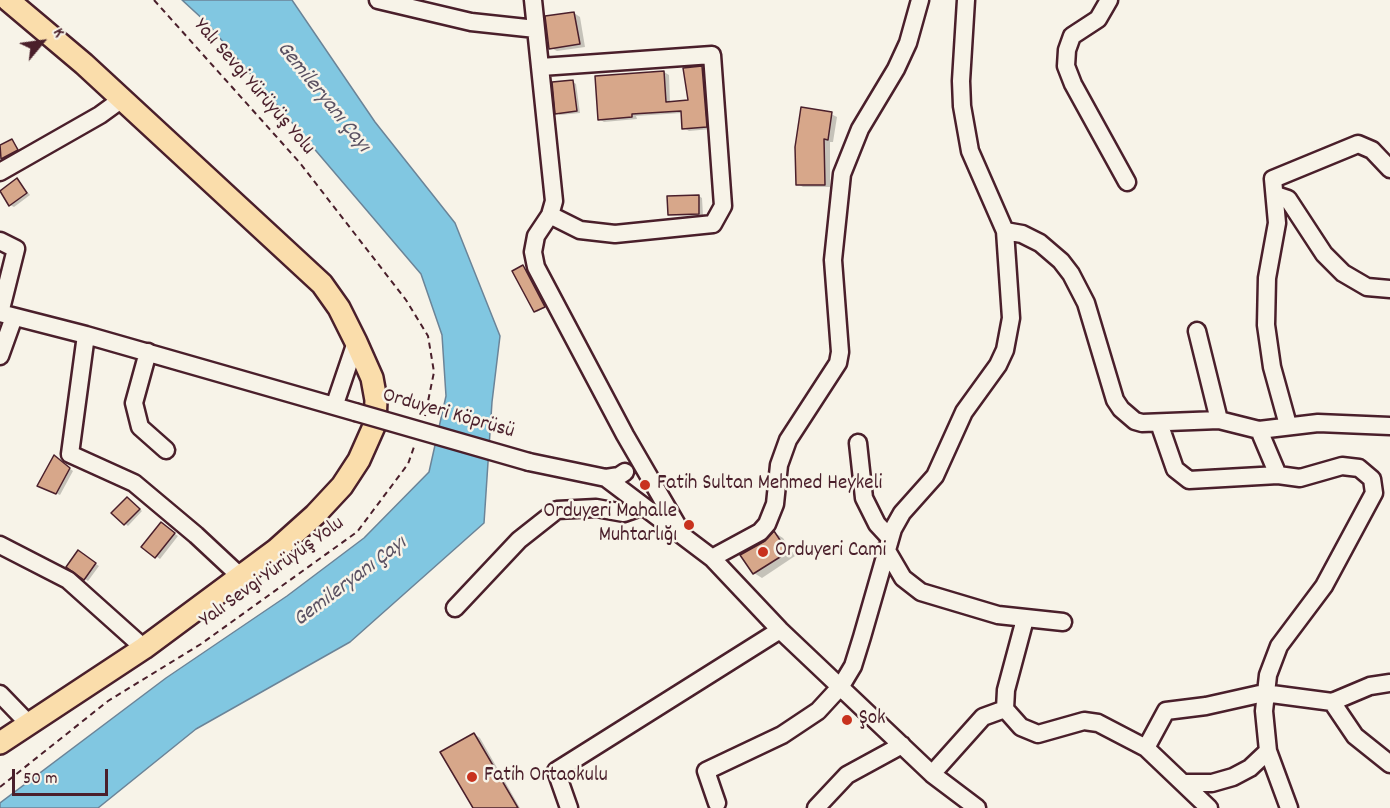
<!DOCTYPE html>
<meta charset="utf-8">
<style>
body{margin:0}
#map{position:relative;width:1390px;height:808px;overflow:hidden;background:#f7f3e8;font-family:Dekko,sans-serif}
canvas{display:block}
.north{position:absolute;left:12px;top:12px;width:60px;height:60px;-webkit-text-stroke:4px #f7f3e8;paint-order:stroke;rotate:61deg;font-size:16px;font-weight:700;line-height:24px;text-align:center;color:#4a1f2b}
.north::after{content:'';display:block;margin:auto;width:21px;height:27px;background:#4a1f2b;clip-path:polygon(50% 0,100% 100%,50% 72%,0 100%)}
.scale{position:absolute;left:12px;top:769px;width:96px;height:27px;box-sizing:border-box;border:3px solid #4a1f2b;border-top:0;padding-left:8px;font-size:18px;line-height:21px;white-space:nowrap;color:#4a1f2b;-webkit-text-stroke:4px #f7f3e8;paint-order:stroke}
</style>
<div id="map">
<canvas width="1390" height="808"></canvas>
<div class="north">K</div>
<div class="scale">50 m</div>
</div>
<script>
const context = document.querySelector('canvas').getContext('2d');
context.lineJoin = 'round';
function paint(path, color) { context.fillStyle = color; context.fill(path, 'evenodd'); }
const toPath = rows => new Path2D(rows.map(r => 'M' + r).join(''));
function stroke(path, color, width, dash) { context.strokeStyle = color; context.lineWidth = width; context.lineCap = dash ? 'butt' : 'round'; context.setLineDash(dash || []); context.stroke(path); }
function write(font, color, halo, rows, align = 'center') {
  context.font = font + ' Dekko,sans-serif'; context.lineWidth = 5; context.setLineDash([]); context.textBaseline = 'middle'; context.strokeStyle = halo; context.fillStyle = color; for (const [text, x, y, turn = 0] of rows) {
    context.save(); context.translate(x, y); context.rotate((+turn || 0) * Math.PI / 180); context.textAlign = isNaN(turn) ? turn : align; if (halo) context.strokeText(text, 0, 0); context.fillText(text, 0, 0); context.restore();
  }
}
const water = toPath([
 [182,0,292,0,375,122,455,223,500,336,492,402,484,523,350,642,196,729,98,808,0,808,0,803,166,678,287,596,364,538,429,472,446,396,442,335,421,274,207,23,182,0]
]);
paint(water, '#81c7e1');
stroke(water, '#6b8498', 1.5);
paint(toPath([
 [574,13,580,17,585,47,557,51,551,48],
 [702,68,707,71,711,129,689,131,684,128,682,113,636,116,637,119,604,122,599,119,664,72,669,75,670,103,689,101],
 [573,82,576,84,580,113,560,115,557,113],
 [831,114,837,117,833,142,830,142,830,187,803,187,798,184],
 [12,140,21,152,6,160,0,154,0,147],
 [17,180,30,195,14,207,10,205],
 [699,196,702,198,703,216,669,215],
 [523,266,546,307,537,312,535,311],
 [57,459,73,471,60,495,42,487],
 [131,501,142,511,128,526,113,513],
 [164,526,178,536,160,559,143,547],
 [775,533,783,538,795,556,762,578,754,573,766,542],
 [78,552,99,566,88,581,68,567],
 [474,734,480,738,520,808,475,808]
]), '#0003');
const building = toPath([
 [574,12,580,44,549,49,545,16,574,12],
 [702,66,707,127,682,129,681,111,632,114,632,117,598,120,595,76,664,71,666,102,688,100,683,68,702,66],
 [573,80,577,111,555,114,552,82,573,80],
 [801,107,832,112,828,140,824,139,825,185,796,185,795,147,801,107],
 [12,139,18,150,1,159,0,145,12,139],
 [17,178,27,193,9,206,0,191,17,178],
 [699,195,699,214,668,215,667,196,699,195],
 [523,265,545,307,534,312,512,271,523,265],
 [54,455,70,468,56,494,37,486,54,455],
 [127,497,140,509,124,525,111,513,127,497],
 [161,522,175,533,155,558,141,547,161,522],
 [774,531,788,552,753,574,740,555,765,541,774,531],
 [78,550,96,563,84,580,66,567,78,550],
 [474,733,518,808,473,808,440,752,474,733]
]);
paint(building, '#d7a78a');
stroke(building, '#4a1f2b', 1.5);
const minor = toPath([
 [378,0,471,22,536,29],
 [533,0,554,201,550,215,536,236,533,252,536,267,625,435,683,535],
 [1109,0,1098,19,1072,36,1067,50,1066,66,1073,84,1127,182],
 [541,67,712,55,723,206,713,224,615,234,580,230,550,215],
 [0,172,100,115,122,99],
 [1276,195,1288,199,1324,254,1343,273,1367,287,1390,289],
 [1005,231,1022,234,1040,243,1061,261,1071,274,1086,303,1115,400,1121,409,1135,421,1142,423,1219,420,1259,430,1318,423,1390,426],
 [0,241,16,249,0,313],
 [0,313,86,335,355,412],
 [1197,331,1219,420],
 [86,335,70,454,134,483,196,535,241,577],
 [148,352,134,403,140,427,166,450],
 [0,356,14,317],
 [335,404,356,342],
 [1159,423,1175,469,1189,480,1278,475,1300,478,1342,466,1359,468,1372,479,1374,493,1324,586,1279,646,1268,675,1264,711,1268,751,1289,808],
 [1288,425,1272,367,1266,325,1267,278,1277,223,1273,179,1358,144,1372,150,1390,169],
 [1259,430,1278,475],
 [858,443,864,498,877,524,890,538],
 [529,462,606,478,619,476,625,472],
 [606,478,712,558,780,630,932,774,977,808],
 [0,545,68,580,144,648],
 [886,549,903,578,921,592,998,615,1063,622],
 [712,558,760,532,767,524,775,504,779,465,788,440,838,363,840,352,833,260,842,174,860,129,896,69,908,43,920,0],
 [455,608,519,540,557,510,596,508,624,513,641,507],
 [0,694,29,724],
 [1332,702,1370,686,1390,683],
 [1005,709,1006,690,1025,619],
 [1146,748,1166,711,1206,706,1264,693,1332,702,1355,736,1390,764],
 [932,774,983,717,1005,709,1021,727,1038,734,1084,721,1098,723,1146,748,1209,808],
 [1185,783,1212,783,1233,777,1250,768,1268,751],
 [717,803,706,771,782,735,818,711,841,686,853,666,862,637,893,529,902,513,935,476,964,412,998,365,1005,350,1011,318,1005,231,970,151,962,106,961,81,966,0],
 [569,808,556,771,780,630],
 [816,808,847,775,902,745]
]);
const major = toPath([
 [0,743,144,648,276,550,315,515,342,486,359,460,375,424,376,400,372,378,356,342,339,308,322,284,84,64,8,0]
]);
stroke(minor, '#4a1f2b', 21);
stroke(major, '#4a1f2b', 26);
stroke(toPath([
 [154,0,300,163,406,300,428,336,434,372,425,416],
 [0,787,108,701,201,644,357,532,408,464,415,444]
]), '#4a1f2b', 2, [6, 4.5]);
stroke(minor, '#f7f3e8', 16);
stroke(major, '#faddab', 21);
const minorBridge = toPath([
 [355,412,529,462]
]);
stroke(minorBridge, '#4a1f2b', 21, []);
stroke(minorBridge, '#f7f3e8', 16);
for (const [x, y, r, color] of [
 [645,485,6,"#c8321e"],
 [689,525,6,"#c8321e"],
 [763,552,6,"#c8321e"],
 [847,720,6,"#c8321e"],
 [472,777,6,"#c8321e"]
]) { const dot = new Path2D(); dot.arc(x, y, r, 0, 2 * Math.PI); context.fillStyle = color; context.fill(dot); stroke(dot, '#f7f3e8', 2); }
write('21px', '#4a1f2b', '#f7f3e8', [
 ["Yalı Sevgi Yürüyüş Yolu",253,88,49],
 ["Orduyeri Köprüsü",448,415,16],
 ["Yalı Sevgi Yürüyüş Yolu",273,573,-36]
]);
write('21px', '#4a1f2b', '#f7f3e8', [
 ["Fatih Sultan Mehmed Heykeli",657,485],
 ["Orduyeri Mahalle",677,513,"right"],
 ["Muhtarlığı",677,537,"right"],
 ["Orduyeri Cami",775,552],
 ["Şok",859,720],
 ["Fatih Ortaokulu",484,777]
], 'left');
write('italic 22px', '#5a5162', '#f7f3e8', [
 ["Gemileryanı Çayı",322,98,51],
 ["Gemileryanı Çayı",351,583,-37]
]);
</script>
